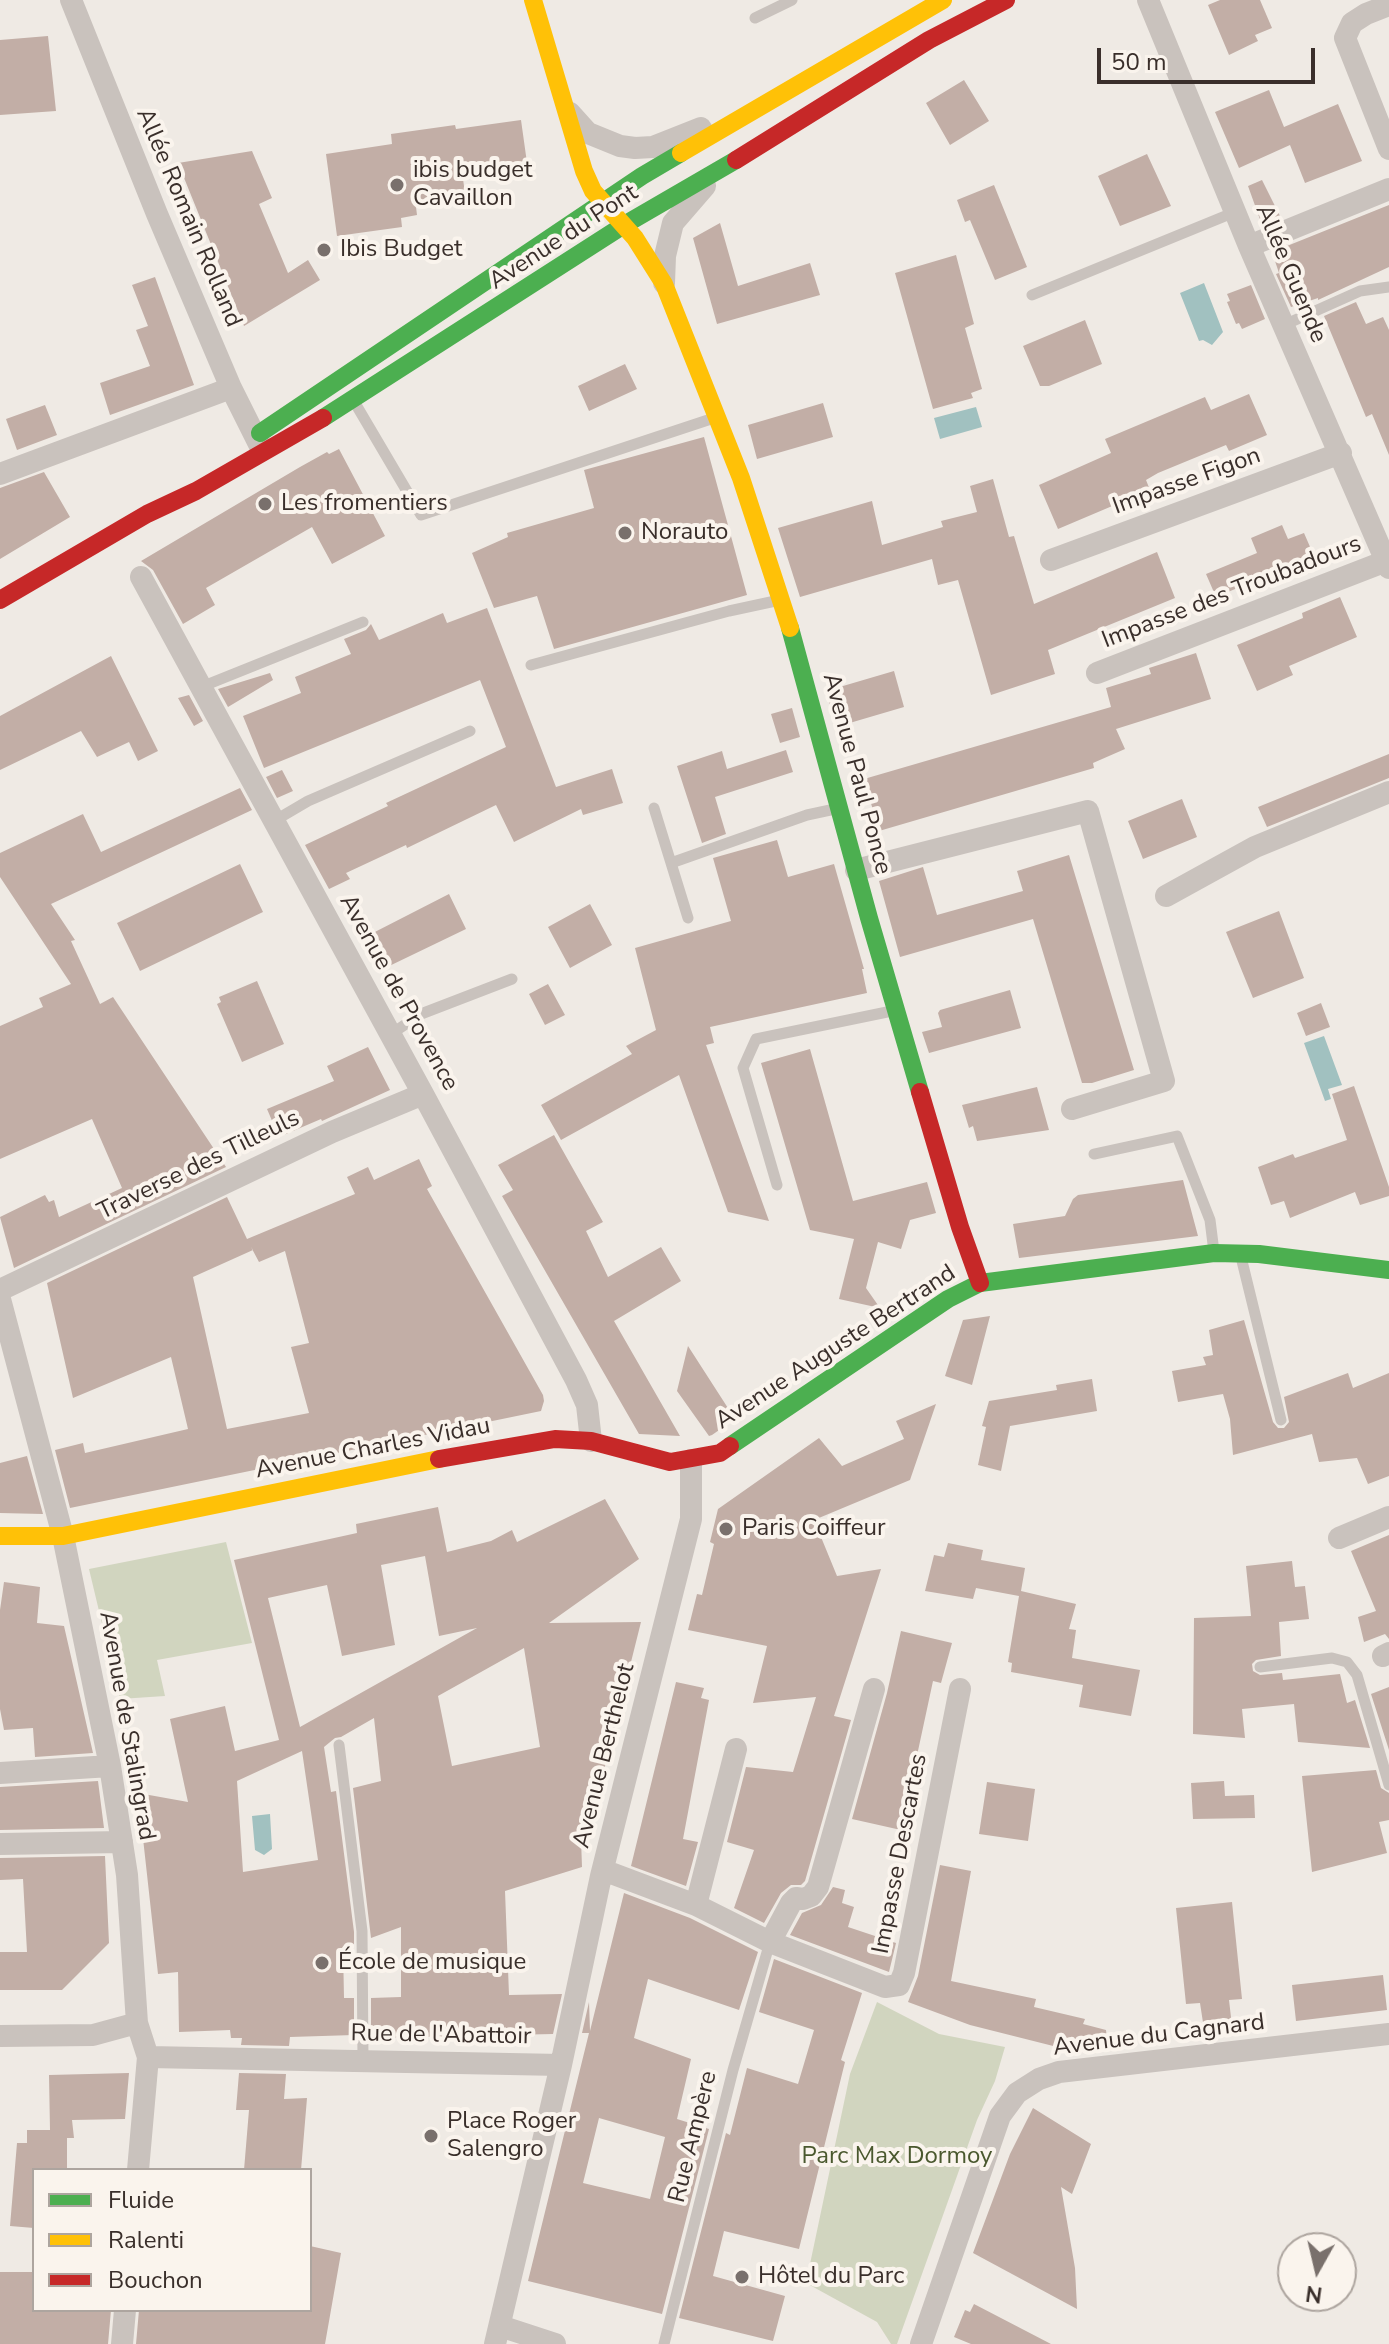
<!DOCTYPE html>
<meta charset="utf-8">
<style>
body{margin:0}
#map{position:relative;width:1389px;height:2344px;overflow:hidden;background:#efeae4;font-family:"Nunito Sans",sans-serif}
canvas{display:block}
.legend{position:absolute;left:32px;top:2168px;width:280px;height:144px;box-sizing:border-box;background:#faf4ed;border:2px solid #ada59f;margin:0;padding:10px 14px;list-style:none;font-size:24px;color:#3a2f2b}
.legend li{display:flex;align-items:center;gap:16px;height:40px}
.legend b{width:40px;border:2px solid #ada59f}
.north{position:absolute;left:1277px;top:2232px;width:80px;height:80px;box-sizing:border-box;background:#faf4ed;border:2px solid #ada59f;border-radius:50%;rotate:188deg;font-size:22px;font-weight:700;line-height:32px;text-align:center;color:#3a2f2b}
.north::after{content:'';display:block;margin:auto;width:28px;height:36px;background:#79706c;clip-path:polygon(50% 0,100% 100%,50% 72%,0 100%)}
.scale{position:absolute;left:1097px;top:48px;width:218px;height:36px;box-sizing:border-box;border:4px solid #3a2f2b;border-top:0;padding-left:10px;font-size:24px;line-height:28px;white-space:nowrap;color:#3a2f2b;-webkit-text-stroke:6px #faf4ed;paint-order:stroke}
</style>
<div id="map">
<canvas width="1389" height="2344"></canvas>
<ul class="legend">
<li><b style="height:10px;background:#4caf50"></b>Fluide</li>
<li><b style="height:10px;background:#ffc107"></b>Ralenti</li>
<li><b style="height:10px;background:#c62828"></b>Bouchon</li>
</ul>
<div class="north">N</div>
<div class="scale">50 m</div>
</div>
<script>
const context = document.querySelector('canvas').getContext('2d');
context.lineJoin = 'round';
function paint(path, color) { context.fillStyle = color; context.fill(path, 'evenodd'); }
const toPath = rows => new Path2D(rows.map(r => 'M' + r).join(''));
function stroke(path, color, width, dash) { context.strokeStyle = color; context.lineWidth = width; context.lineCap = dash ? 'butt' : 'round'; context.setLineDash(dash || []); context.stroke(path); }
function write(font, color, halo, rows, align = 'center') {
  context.font = font + ' "Nunito Sans",sans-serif'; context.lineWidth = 8; context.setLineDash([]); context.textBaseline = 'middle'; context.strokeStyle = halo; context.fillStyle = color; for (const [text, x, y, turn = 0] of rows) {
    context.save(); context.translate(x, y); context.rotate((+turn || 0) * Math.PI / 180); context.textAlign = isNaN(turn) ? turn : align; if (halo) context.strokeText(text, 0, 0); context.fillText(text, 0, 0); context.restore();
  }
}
paint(toPath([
 [226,1542,252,1643,157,1660,165,1696,120,1699,89,1569],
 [877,2002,939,2034,1005,2047,995,2081,977,2120,897,2344,891,2344,877,2322,806,2283,850,2074]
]), '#d1d5bf');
paint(toPath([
 [1204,283,1223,332,1212,345,1203,340,1199,341,1180,293],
 [976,407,982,427,940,439,934,418],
 [1324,1036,1342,1085,1328,1089,1331,1099,1325,1101,1304,1043],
 [270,1814,272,1849,264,1855,255,1850,252,1816]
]), '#a1c1c0');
paint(toPath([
 [1220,0,1260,0,1272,28,1255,35,1258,41,1229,55,1208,5],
 [48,36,56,111,0,115,0,40],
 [964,80,989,121,950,145,926,103],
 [1269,90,1284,127,1338,104,1362,161,1305,183,1290,145,1239,168,1215,112],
 [521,120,528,170,463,179,466,200,416,207,417,215,401,218,402,227,337,236,326,154,392,144,391,134,455,125,456,129],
 [252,151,272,198,259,204,288,273,308,260,320,280,244,326,178,163],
 [1147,154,1171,206,1120,226,1098,176],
 [1262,180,1281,218,1262,225,1248,186],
 [994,185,1027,267,995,280,970,220,965,222,957,200],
 [1389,205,1389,267,1318,300,1318,298,1291,307,1276,274,1279,273,1272,252],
 [720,223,738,286,810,263,820,295,717,324,693,238],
 [956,255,974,324,965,328,982,389,971,393,973,398,933,409,895,273],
 [155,277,194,385,110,415,100,383,150,366,136,330,148,326,132,285],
 [1251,285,1265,319,1242,329,1239,323,1236,324,1227,302,1230,301,1227,294],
 [1356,302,1366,324,1383,317,1389,330,1389,455,1372,414,1366,417,1324,316],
 [1085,320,1102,364,1049,386,1040,386,1023,346],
 [625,364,637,389,589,411,578,386],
 [1249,394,1267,435,1229,451,1226,445,1158,473,1146,480,1150,490,1058,529,1039,485,1111,453,1105,439,1205,397,1211,410],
 [823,403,833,437,757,459,748,425],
 [45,405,57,435,17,450,6,419],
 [704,437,747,595,554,649,537,596,494,608,472,553,508,537,507,533,594,508,584,470],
 [339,449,385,536,332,564,312,527,206,588,215,605,183,624,153,570,141,561,300,467,327,452,329,454],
 [44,472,70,517,0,559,0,488],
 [993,479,1009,537,1014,536,1034,604,1157,552,1175,598,1048,650,1055,674,991,695,958,580,938,585,932,559,800,597,778,528,872,501,882,545,943,527,941,521,977,512,970,486],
 [1282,525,1288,539,1304,533,1314,556,1216,597,1206,574,1257,553,1251,538],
 [1340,597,1357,637,1289,666,1293,675,1257,691,1237,645,1303,618,1302,613],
 [487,608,556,787,612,769,623,803,583,815,581,809,514,842,496,805,407,848,406,845,346,873,350,879,329,889,305,845,388,806,386,803,506,747,480,680,264,768,243,716,301,693,295,677,351,654,344,639,366,630,371,624,379,640,443,613,447,623],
 [1196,653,1211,699,1116,729,1125,749,1093,763,1094,768,879,831,864,779,1111,707,1106,688,1151,674,1149,668],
 [111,656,158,751,138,761,129,742,97,757,81,731,0,770,0,716],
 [894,671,904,707,836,727,826,691],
 [270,673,273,680,228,707,218,689],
 [189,695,203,721,194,726,178,698],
 [792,708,800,737,780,743,771,714],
 [786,750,793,772,715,797,726,834,702,843,677,766,722,751,727,769],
 [1389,754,1389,778,1267,827,1258,807],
 [282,770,293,791,277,798,266,777],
 [240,788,252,810,51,904,75,940,71,941,100,1004,113,997,226,1167,14,1268,0,1217,45,1195,49,1202,54,1200,59,1217,122,1188,92,1119,0,1159,0,1026,43,1007,39,998,71,984,0,877,0,853,83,814,101,852],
 [1182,799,1197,837,1143,859,1128,821],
 [777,840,788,877,834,864,864,969,862,969,867,993,710,1027,714,1043,706,1045,769,1221,728,1212,679,1075,561,1140,541,1105,632,1054,626,1046,656,1030,635,948,731,921,713,858],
 [1069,855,1134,1070,1092,1083,1082,1083,1033,919,900,957,879,881,923,867,937,915,1023,891,1017,871],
 [240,864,263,912,140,971,117,923],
 [449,894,466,929,383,969,367,936],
 [590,904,612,945,570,968,548,927],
 [1279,911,1304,978,1253,998,1226,932],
 [257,981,284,1044,242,1062,217,1004,221,1002,219,997],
 [548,984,565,1015,545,1025,529,994],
 [1010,990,1021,1028,929,1053,922,1032,942,1027,938,1013,940,1010],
 [1321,1003,1330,1027,1306,1036,1297,1013],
 [368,1047,390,1090,322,1121,321,1119,279,1137,267,1109,334,1081,327,1066],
 [810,1049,853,1201,927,1182,936,1213,910,1220,901,1249,878,1242,866,1288,880,1308,839,1299,854,1239,810,1230,761,1063],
 [1354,1086,1389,1187,1389,1196,1360,1205,1355,1192,1290,1218,1284,1201,1271,1205,1258,1167,1293,1154,1295,1158,1347,1140,1332,1094],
 [1037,1087,1049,1130,977,1141,973,1126,969,1128,962,1105],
 [554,1135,603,1222,586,1231,608,1277,661,1247,681,1281,614,1321,680,1436,639,1434,502,1196,513,1190,498,1165],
 [419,1159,432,1186,427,1189,543,1395,544,1401,541,1411,70,1508,55,1450,83,1443,85,1453,188,1429,171,1357,73,1398,47,1283,227,1197,247,1239,355,1194,347,1177,368,1167,374,1180],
 [251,1247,259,1262,285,1251,309,1343,291,1347,309,1413,227,1429,193,1277,253,1250],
 [1183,1180,1198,1236,1019,1258,1013,1224,1065,1216,1073,1199,1078,1195],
 [990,1316,972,1385,945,1376,963,1320],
 [1244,1320,1273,1422,1278,1428,1284,1428,1289,1422,1284,1397,1348,1373,1353,1388,1389,1373,1389,1476,1368,1484,1357,1458,1319,1462,1312,1434,1233,1455,1230,1419,1223,1394,1178,1402,1172,1371,1206,1365,1203,1357,1213,1355,1209,1330],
 [688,1346,735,1419,712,1435,709,1436,677,1391],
 [1092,1379,1097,1411,1010,1426,1001,1471,978,1465,986,1427,982,1426,989,1401,1057,1390,1056,1385],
 [936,1404,910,1480,814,1520,837,1576,881,1569,834,1716,851,1720,805,1881,801,1885,791,1885,781,1893,764,1923,734,1908,754,1850,727,1842,746,1767,793,1772,816,1697,753,1703,767,1646,688,1630,697,1594,702,1595,714,1544,710,1542,718,1509,819,1438,842,1466,904,1439,896,1421],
 [27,1456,43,1514,0,1513,0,1463],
 [605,1499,639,1559,549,1623,641,1622,587,1838,581,1839,582,1867,505,1891,509,1995,562,1994,553,2034,375,2038,375,2035,371,2035,371,1998,401,1997,401,1927,371,1938,353,1788,381,1781,374,1718,341,1737,335,1738,324,1747,331,1792,336,1791,354,1932,354,1944,343,1948,344,1998,354,1998,354,2035,290,2037,289,2046,241,2045,242,2038,231,2038,230,2030,179,2032,178,1972,158,1974,138,1793,188,1802,170,1719,225,1706,235,1751,279,1740,234,1560,357,1533,356,1524,438,1507,447,1552,491,1541,512,1530,517,1542],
 [425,1556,439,1636,477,1628,300,1727,268,1598,327,1585,342,1656,395,1645,381,1565],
 [524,1648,540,1747,452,1766,438,1696],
 [302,1751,318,1860,243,1872,237,1781],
 [1389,1535,1389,1639,1385,1634,1364,1642,1358,1617,1376,1611,1351,1551],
 [948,1543,983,1550,981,1560,1025,1568,1021,1591,1076,1604,1069,1629,1076,1630,1072,1658,1140,1670,1131,1716,1079,1707,1083,1685,1011,1672,1012,1663,1008,1662,1019,1596,976,1588,973,1599,925,1591,934,1555,944,1557],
 [1292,1561,1295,1587,1305,1586,1309,1619,1279,1622,1281,1656,1256,1660,1252,1664,1253,1671,1260,1675,1282,1673,1283,1680,1340,1674,1347,1703,1355,1700,1370,1748,1298,1742,1294,1704,1242,1709,1245,1738,1193,1734,1194,1618,1251,1616,1246,1566],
 [4,1582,40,1587,37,1623,64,1626,93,1753,35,1757,33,1728,4,1730,0,1709,0,1610],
 [901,1631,952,1643,941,1683,933,1681,901,1830,852,1819,887,1693],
 [676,1682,704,1688,701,1698,709,1700,683,1839,698,1842,686,1886,631,1866],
 [1389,1687,1389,1750,1371,1694],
 [1376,1770,1381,1788,1389,1793,1389,1820,1379,1822,1387,1853,1312,1872,1302,1776],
 [98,1781,104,1828,0,1830,0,1787],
 [1224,1781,1225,1796,1254,1795,1255,1818,1193,1819,1191,1783],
 [987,1782,1035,1789,1028,1841,979,1834],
 [105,1856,109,1943,62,1990,0,1990,0,1952,27,1952,23,1879,0,1880,0,1858],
 [940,1865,971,1871,951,1981,1036,1999,1034,2007,1085,2019,1083,2024,1106,2030,1108,2052,1079,2046,1077,2052,970,2025,908,2002,918,1976],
 [833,1887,845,1890,842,1903,854,1907,848,1927,896,1943,889,1972,790,1935,802,1913,821,1905],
 [624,1893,690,1918,758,1952,739,2010,648,1979,634,2038,691,2059,677,2119,709,2129,662,2314,528,2281,589,2033,582,2033,589,2002,590,2031],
 [599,2118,665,2137,650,2199,583,2183],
 [1232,1902,1242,1999,1229,2000,1232,2026,1204,2029,1200,2003,1186,2004,1176,1908],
 [774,1959,862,1993,841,2060,845,2062,799,2249,724,2231,713,2276,785,2296,773,2341,679,2318,726,2133,730,2135,747,2068,798,2084,814,2030,759,2012],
 [1383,1975,1387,2010,1296,2021,1292,1985],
 [129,2073,125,2119,72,2120,74,2138,67,2138,67,2170,34,2170,34,2228,10,2226,17,2143,27,2143,27,2130,50,2130,49,2075],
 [239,2073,286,2074,284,2099,307,2098,301,2170,244,2170,249,2110,236,2110],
 [1033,2108,1091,2144,1072,2194,1061,2187,1075,2268,1077,2309,973,2253,1010,2154],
 [310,2246,341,2253,325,2344,136,2344,139,2310,310,2310],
 [0,2272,34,2272,34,2310,111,2310,108,2344,0,2344],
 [974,2304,1051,2344,971,2344,954,2337,965,2310,970,2312]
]), '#c2aea6');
stroke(toPath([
 [755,18,792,0],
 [1032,295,1235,212],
 [1284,325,1360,291,1389,287],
 [355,403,421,515,714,418],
 [531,665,729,611,780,600],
 [201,687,363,622],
 [654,808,671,863],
 [274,821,308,801,470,731],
 [688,918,671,863,807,815,835,809],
 [391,1034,421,1014,512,979],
 [1094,1154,1177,1136,1210,1220,1214,1252],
 [777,1185,743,1068,756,1039,892,1011],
 [1241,1257,1281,1420],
 [1260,1667,1332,1658,1347,1662,1357,1675,1389,1785],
 [339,1745,362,1931,363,2061],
 [664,2344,733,2070,770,1942]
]), '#c9c2bd', 11);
stroke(toPath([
 [71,0,157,214,231,388,261,448],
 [1148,0,1249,246,1389,568],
 [1389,5,1366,14,1352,23,1345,38,1389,149],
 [570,113,588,133,620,146,635,148,653,147,701,128],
 [1249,246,1389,189],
 [664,283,665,256,673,223,705,186],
 [0,474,231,388],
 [1051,560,1341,453],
 [141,577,423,1094,576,1380,587,1405,591,1441],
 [1097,673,1386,561],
 [856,870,1088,811,1164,1081,1072,1109],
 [1166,896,1255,847,1389,792],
 [0,1290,332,1132,423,1094],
 [0,1299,63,1536,110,1766,127,1875,137,2023,148,2057,138,2170],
 [1339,1538,1389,1517],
 [1383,1656,1389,1653],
 [0,1773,110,1766],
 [0,1844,122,1842],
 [603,1870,696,1905,770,1942,885,1987,899,1985,904,1973,960,1689],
 [696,1905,736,1749],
 [770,1942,791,1903,796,1898,803,1899,811,1896,818,1887,874,1689],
 [0,2036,93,2035,137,2023],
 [148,2057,561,2065],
 [500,2326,555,2344],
 [122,2344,125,2310],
 [495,2344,561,2065,601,1876,691,1519,691,1460],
 [921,2344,1000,2116,1017,2093,1039,2079,1059,2072,1389,2034]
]), '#c9c2bd', 22);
stroke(toPath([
 [323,418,624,225,736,160],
 [260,433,642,176,681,153],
 [790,628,869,918,920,1092],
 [730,1446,948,1299,980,1283,1214,1253,1259,1254,1389,1270]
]), '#4caf50', 18);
stroke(toPath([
 [533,0,584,171,593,191,635,238,664,284,741,478,790,628],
 [681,153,943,0],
 [0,1536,63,1536,439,1459]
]), '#ffc107', 18);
stroke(toPath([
 [736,160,929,40,1006,0],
 [0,600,147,514,196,491,323,418],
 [920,1092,960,1227,980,1283],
 [439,1459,555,1439,591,1441,670,1462,720,1453,730,1446]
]), '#c62828', 18);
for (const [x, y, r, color] of [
 [397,185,8,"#79706c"],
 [324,250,8,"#79706c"],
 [265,504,8,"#79706c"],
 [625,533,8,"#79706c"],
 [726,1529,8,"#79706c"],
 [322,1963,8,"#79706c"],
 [431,2136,8,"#79706c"],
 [742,2277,8,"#79706c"]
]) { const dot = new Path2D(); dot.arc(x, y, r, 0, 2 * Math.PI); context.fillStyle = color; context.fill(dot); stroke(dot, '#faf4ed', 3); }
write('24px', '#3a2f2b', '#faf4ed', [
 ["ibis budget",413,171],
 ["Cavaillon",413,199],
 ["Ibis Budget",340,250],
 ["Les fromentiers",281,504],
 ["Norauto",641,533],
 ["Paris Coiffeur",742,1529],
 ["École de musique",338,1963],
 ["Place Roger",447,2122],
 ["Salengro",447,2150],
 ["Hôtel du Parc",758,2277]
], 'left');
write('24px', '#3a2f2b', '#faf4ed', [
 ["Allée Romain Rolland",188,218,67],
 ["Avenue du Pont",564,238,-33],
 ["Allée Guende",1290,274,67],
 ["Impasse Figon",1187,482,-20],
 ["Impasse des Troubadours",1232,593,-21],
 ["Avenue Paul Ponce",856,774,75],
 ["Avenue de Provence",398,993,61],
 ["Traverse des Tilleuls",199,1166,-26],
 ["Avenue Auguste Bertrand",836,1348,-33],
 ["Avenue Charles Vidau",373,1449,-11],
 ["Avenue de Stalingrad",126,1726,80],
 ["Avenue Berthelot",605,1756,-76],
 ["Impasse Descartes",901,1854,-79],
 ["Rue de l'Abattoir",441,2036,1],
 ["Avenue du Cagnard",1159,2036,-7],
 ["Rue Ampère",694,2137,-76]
]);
write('24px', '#4a582e', '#faf4ed', [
 ["Parc Max Dormoy",897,2157]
]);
</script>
